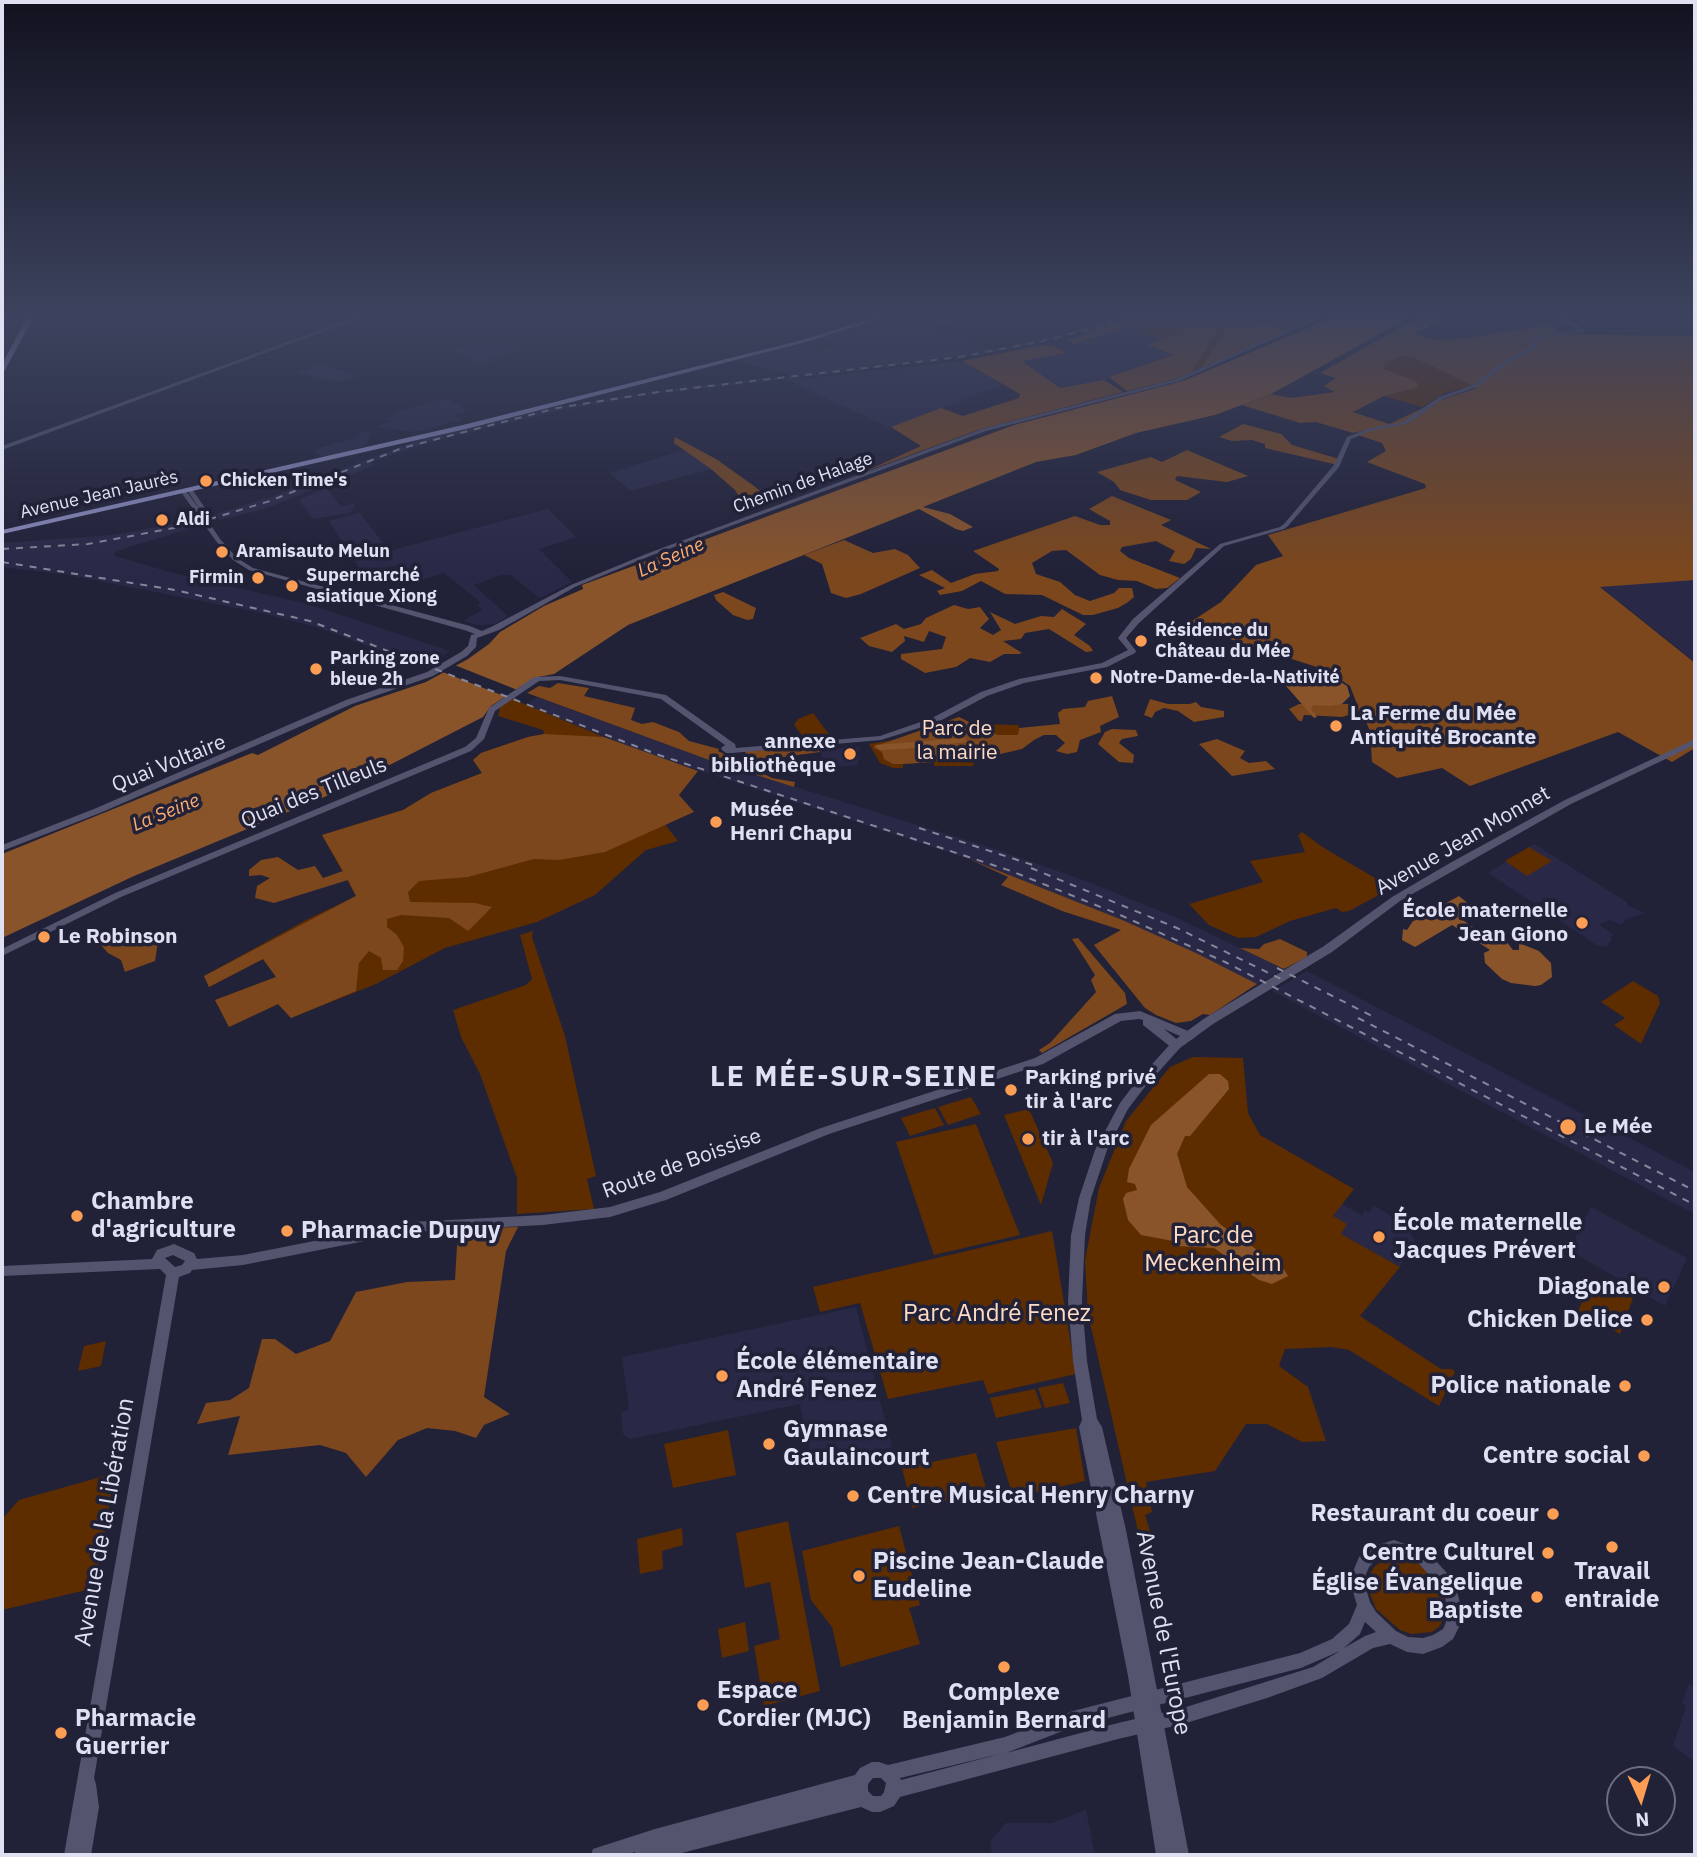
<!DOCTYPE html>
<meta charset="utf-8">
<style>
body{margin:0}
#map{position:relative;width:1697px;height:1857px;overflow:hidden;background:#212138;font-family:"IBM Plex Sans",sans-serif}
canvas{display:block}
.frame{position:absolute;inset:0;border:4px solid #dfe0f1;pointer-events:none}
.north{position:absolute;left:1606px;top:1766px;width:70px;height:70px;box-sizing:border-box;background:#212138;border:2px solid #6d6d82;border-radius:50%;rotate:176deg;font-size:19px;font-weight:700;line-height:28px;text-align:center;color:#dfe0f1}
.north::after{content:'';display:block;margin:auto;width:24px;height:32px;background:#fc9d54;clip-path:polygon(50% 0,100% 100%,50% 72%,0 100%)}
</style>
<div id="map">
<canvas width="1697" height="1857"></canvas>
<div class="frame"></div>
<div class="north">N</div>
</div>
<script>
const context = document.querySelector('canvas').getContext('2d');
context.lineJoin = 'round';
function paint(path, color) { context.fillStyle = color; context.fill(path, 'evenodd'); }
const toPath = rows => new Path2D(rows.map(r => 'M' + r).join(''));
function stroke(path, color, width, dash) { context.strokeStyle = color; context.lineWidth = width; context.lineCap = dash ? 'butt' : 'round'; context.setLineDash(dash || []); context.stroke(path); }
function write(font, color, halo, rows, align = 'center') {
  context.font = font + ' "IBM Plex Sans",sans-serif'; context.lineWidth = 7; context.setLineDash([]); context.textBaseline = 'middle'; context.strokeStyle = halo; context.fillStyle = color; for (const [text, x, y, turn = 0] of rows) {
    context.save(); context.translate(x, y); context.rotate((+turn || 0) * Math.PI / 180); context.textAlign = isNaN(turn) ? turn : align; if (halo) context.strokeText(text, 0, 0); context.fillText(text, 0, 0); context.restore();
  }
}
paint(toPath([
 [902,314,976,314,935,326,990,350,1091,326,1065,314,1146,314,1044,342,983,354,798,378,736,360,804,343,818,351,834,347,822,338],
 [1129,327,1160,339,1149,344,1175,354,1104,380,1060,388,1022,361,1065,353,1060,348],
 [513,340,523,350,489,358,491,361,477,364,452,349,484,341,491,346],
 [962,361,1002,385,890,428,786,379,653,394,568,409,437,440,371,462,375,465,264,509,219,520,216,514,274,496,417,440,539,410,667,389,783,376,803,379],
 [319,363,351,373,356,376,339,382,297,373],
 [443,399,450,400,468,411,455,415,461,420,415,432,375,427,392,422,387,418,394,415,392,413],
 [361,432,371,433,367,443,359,448,324,458,313,450,358,437],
 [684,450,711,469,631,491,609,473],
 [326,488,341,507,353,503,355,507,351,509,352,512,313,519,299,500],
 [548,509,576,537,539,549,572,582,540,598,510,575,502,575,474,585,508,616,494,624,478,625,463,621,482,610,478,605,480,602,444,573,419,581,400,566,361,571,329,521,360,513,389,551],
 [199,519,203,525,128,547,114,553,115,556,173,573,308,604,450,651,424,667,319,628,262,613,68,575,2,567,2,543,114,535],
 [1695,577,1695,662,1601,587],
 [537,697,709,760,998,850,1089,882,1175,917,1284,969,1257,984,1120,919,969,859,649,754,526,705],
 [859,747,858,765,824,768,820,749],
 [1534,844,1627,902,1627,905,1645,913,1626,919,1621,925,1610,920,1599,924,1614,935,1610,937,1612,939,1607,947,1598,946,1488,873],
 [1307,971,1695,1172,1695,1214,1272,991],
 [1342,1204,1362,1215,1365,1210,1369,1212,1374,1205,1413,1230,1411,1234,1414,1240,1400,1267,1340,1234,1333,1216],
 [1591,1207,1687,1258,1665,1306,1569,1250],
 [856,1307,892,1447,813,1465,800,1404,630,1439,623,1434,621,1412,629,1410,622,1357],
 [1689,1683,1695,1688,1695,1762,1673,1746,1686,1706,1682,1703],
 [1086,1810,1095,1855,992,1855,990,1841,1006,1823,1052,1823]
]), '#292947');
paint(toPath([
 [1168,314,1323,314,1175,379,1127,391,1109,377,1174,355,1148,345,1159,339,1129,327],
 [1401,356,1413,357,1472,386,1445,393,1422,407,1384,396,1417,388,1414,380,1384,369,1386,363],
 [510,698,604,737,573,737,686,803,694,812,664,823,678,841,646,850,595,895,537,922,445,948,376,984,291,1018,278,1004,229,1027,215,1000,276,977,263,959,209,987,204,976,306,920,356,896,322,835,403,810,431,793,482,773,473,760,481,753,528,737,544,734,543,730,498,716,500,707],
 [813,713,834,741,807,742,794,725,798,719],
 [959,717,973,724,1019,725,1018,744,992,756,976,757,973,766,934,766,934,762,903,764,903,768,893,768,880,763,869,744,894,740],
 [1302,832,1324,848,1392,888,1349,911,1342,912,1336,908,1290,921,1256,937,1238,938,1209,925,1189,904,1263,882,1250,861,1305,852,1298,835],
 [1529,847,1552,861,1527,876,1505,861],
 [533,931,532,937,565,1036,596,1176,587,1179,594,1209,517,1214,517,1178,480,1074,461,1037,453,1010,526,985,532,979,520,935],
 [1633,981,1658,996,1660,1003,1641,1044,1614,1025,1625,1018,1601,1002],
 [1193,1057,1243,1058,1248,1113,1260,1135,1354,1189,1333,1216,1347,1224,1341,1234,1400,1267,1360,1316,1441,1369,1452,1369,1455,1372,1439,1406,1349,1350,1331,1347,1285,1349,1279,1366,1308,1387,1326,1441,1302,1442,1267,1424,1246,1424,1215,1471,1146,1482,1152,1512,1145,1515,1154,1544,1143,1553,1088,1314,1085,1260,1099,1188,1126,1121,1170,1067],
 [971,1097,981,1114,948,1125,938,1107],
 [935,1108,944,1125,910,1136,901,1118],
 [1029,1109,1053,1163,1041,1205,1004,1115],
 [976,1124,1020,1235,934,1255,896,1142],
 [1052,1231,1076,1374,988,1394,983,1380,888,1399,860,1303,820,1312,813,1287],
 [1594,1277,1633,1298,1620,1334,1578,1311],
 [106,1341,101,1366,78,1371,84,1346],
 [1063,1383,1070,1403,1045,1408,1038,1388],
 [1035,1389,1042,1408,996,1418,990,1398],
 [1076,1428,1085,1481,1010,1498,1009,1494,1012,1493,996,1442],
 [728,1430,736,1475,673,1488,664,1444],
 [976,1453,987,1492,912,1508,902,1468],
 [115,1473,95,1588,2,1610,2,1519,19,1500],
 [788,1521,820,1691,764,1706,754,1646,780,1639,770,1582,745,1588,736,1533],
 [899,1526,920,1605,909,1608,920,1644,841,1667,832,1627,811,1600,802,1551],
 [682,1528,683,1545,662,1551,663,1569,640,1574,637,1539],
 [1390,1556,1417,1562,1440,1585,1444,1597,1444,1617,1440,1626,1432,1632,1411,1634,1400,1630,1376,1609,1369,1591,1370,1574,1374,1567],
 [745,1622,749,1651,722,1658,718,1629]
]), '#5d2d00');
paint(toPath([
 [1146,314,1168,314,1074,344,1068,340,1087,335,1084,332],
 [1175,314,1226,314,1192,372,1175,379,1127,391,1109,377,1174,355,1148,345,1183,333,1186,324],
 [1237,314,1286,331,1200,369],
 [1424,314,1451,314,1442,316,1421,331,1412,333,1434,340,1461,339,1548,325,1566,334,1695,336,1695,580,1600,587,1695,663,1695,748,1672,762,1618,732,1470,786,1442,768,1397,778,1372,762,1370,731,1361,711,1342,717,1304,715,1302,721,1299,721,1289,709,1299,704,1357,704,1350,686,1326,670,1186,625,1221,602,1256,565,1283,556,1268,535,1426,488,1425,484,1367,462,1386,451,1382,443,1358,435,1375,428,1353,433,1316,422,1300,423,1242,405,1271,394,1291,398,1335,392,1324,386,1336,378,1320,373],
 [1401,356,1413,357,1477,388,1436,402,1389,424,1353,412,1384,396,1417,388,1418,384,1414,380,1384,369,1386,363],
 [1042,345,1054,346,1066,353,1022,361,1060,388,1104,380,1123,392,978,430,864,472,921,446,891,427,941,408,963,416,1019,398,1020,394,962,361],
 [1243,424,1281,434,1292,445,1339,459,1338,465,1265,448,1265,444,1252,440,1232,441,1219,437],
 [675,437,716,459,754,486,764,494,753,498,761,503,747,504,742,501,735,490,711,469,674,443],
 [1187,450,1248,476,1227,482,1177,476,1175,480,1201,492,1187,500,1151,500,1120,490,1114,482,1097,472,1151,457,1162,462],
 [1112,496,1171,520,1161,525,1211,549,1196,548,1191,559,1184,564,1169,561,1175,551,1156,541,1122,547,1120,551,1129,558,1180,578,1167,588,1156,589,1137,581,1118,580,1100,575,1066,550,1052,551,1032,563,1036,574,1060,582,1075,595,1090,601,1114,593,1119,588,1132,588,1134,597,1128,602,1118,608,1093,615,1083,615,1042,595,1005,594,981,581,962,591,940,595,937,591,945,588,919,575,932,570,951,583,975,574,998,571,999,569,973,551,1075,516,1100,525,1110,525,1110,521,1089,509],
 [844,540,873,553,895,549,908,555,920,568,861,594,846,598,831,593,822,564,804,555],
 [723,592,756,608,753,619,747,620,733,615,716,600,714,595],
 [954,605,968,609,980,607,989,619,980,628,993,635,1001,630,990,612,1015,624,1041,616,1054,617,1062,609,1086,624,1074,635,1090,646,1093,651,1086,652,1049,629,1025,633,1021,639,1003,641,1022,653,1019,654,1004,654,990,662,970,658,956,667,925,673,901,659,901,654,942,649,946,637,929,631,924,642,904,636,905,641,892,652,869,646,860,638,896,624,904,629,921,624,926,618],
 [558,683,589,688,584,696,635,708,631,720,642,724,653,722,679,732,689,741,719,749,718,751,772,778,795,782,794,787,709,760,527,693,539,686,550,688],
 [1112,696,1119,717,1100,726,1101,732,1080,740,1077,752,1067,754,1056,751,1065,743,1056,735,1044,735,1034,740,1022,749,992,756,976,757,963,752,947,754,934,762,903,764,893,764,884,759,882,752,873,747,959,717,973,724,985,724,997,735,1018,735,1019,728,1060,724,1058,713,1063,709,1085,707,1088,701],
 [1150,699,1168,704,1190,704,1196,702,1201,707,1224,711,1224,717,1194,722,1178,711,1164,708,1155,712,1152,718,1144,715],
 [1112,729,1136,730,1138,736,1122,739,1119,743,1134,755,1133,763,1119,762,1098,744,1105,732],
 [544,734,604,737,698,771,679,795,694,812,605,852,559,860,534,859,468,877,419,881,408,892,410,902,475,903,492,907,468,931,449,918,401,915,387,919,387,927,397,935,404,947,403,961,397,970,383,970,381,958,369,951,359,963,356,991,291,1018,278,1004,229,1027,215,1000,276,977,263,959,209,987,204,976,356,896,348,880,274,903,255,898,257,886,270,878,261,875,249,876,249,870,261,860,278,857,298,870,315,866,323,878,343,871,322,835,403,810,431,793,482,773,473,760,481,753,528,737],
 [1217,739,1245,751,1240,758,1249,763,1266,761,1275,769,1232,776,1199,744],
 [819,747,820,752,753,761,747,758,745,751],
 [969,859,1120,919,1196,953,1257,984,1210,1015,1203,1014,1191,1021,1176,1023,1156,1015,1145,1008,1094,945,1121,930,1062,911,1001,885,1008,877],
 [145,929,159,936,155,961,125,972,121,960,108,953,98,942,105,936,125,942,133,940],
 [1078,938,1125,993,1127,1004,1042,1053,1039,1050,1050,1043,1096,992,1091,980,1095,975,1072,939],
 [1280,939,1307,952,1307,957,1284,969,1240,948,1259,949,1264,944],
 [518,1227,506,1251,484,1397,510,1414,484,1425,476,1438,455,1431,427,1428,398,1440,366,1477,346,1453,320,1445,228,1455,240,1416,197,1424,206,1403,230,1400,249,1388,262,1339,275,1339,296,1354,330,1341,356,1292,407,1282,455,1280,458,1229]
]), '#7c471c');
paint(toPath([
 [1334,314,1416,314,1271,394,1215,415,1136,433,1076,455,1036,462,923,507,950,514,973,527,963,531,956,529,919,509,628,625,554,674,538,677,526,683,491,706,483,717,341,790,134,876,2,938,2,854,252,753,258,755,355,706,426,682,468,659,489,644,500,632,544,606,583,589,582,585,1014,425,1183,381,1306,329],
 [1300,673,1333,677,1347,686,1350,696,1342,704,1330,706,1313,705,1311,709,1317,717,1314,718,1286,686,1287,680],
 [965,738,967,742,903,749,880,750,875,745],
 [1459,896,1476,910,1461,919,1499,944,1506,941,1513,950,1519,950,1519,943,1539,951,1551,963,1552,977,1541,985,1535,986,1511,983,1502,979,1485,963,1484,953,1490,950,1452,925,1415,947,1402,940,1403,929,1407,930,1413,921],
 [1209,1074,1220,1074,1228,1081,1229,1089,1190,1136,1185,1136,1177,1154,1179,1160,1187,1187,1221,1225,1283,1268,1288,1276,1272,1284,1259,1280,1214,1248,1176,1246,1173,1241,1141,1235,1128,1220,1123,1199,1126,1193,1137,1190,1135,1184,1127,1182,1129,1169,1151,1125]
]), '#8a542a');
paint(toPath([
 [452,664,520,691,509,698,440,671]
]), '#212138');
paint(toPath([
 [1323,314,1329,314,1180,381,986,431,650,556,575,587,499,630,477,638,476,647,467,656,433,676,352,704,100,813,2,851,2,845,94,809,346,700,427,672,461,652,468,646,471,635,475,634,464,630,249,570,233,560,216,541,181,492,182,491,186,491,204,515,187,490,192,489,209,514,204,515,220,539,237,558,253,568,470,626,482,631,493,626,571,585,646,554,982,429,1176,379,1323,314],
 [1555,314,1560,314,1586,331,1546,337,1539,340,1532,351,1508,363,1477,387,1443,399,1407,424,1370,431,1351,439,1339,467,1288,526,1284,529,1224,546,1139,623,1126,638,1136,651,1135,653,1107,667,1024,683,987,696,938,722,881,740,732,753,726,753,722,750,721,748,725,745,661,699,560,680,539,681,495,711,484,739,471,751,121,897,2,956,2,949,115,893,465,747,476,738,489,708,534,677,560,676,666,695,735,744,736,748,880,736,932,718,981,692,1019,679,1102,663,1128,650,1118,638,1133,619,1220,544,1280,527,1284,524,1334,465,1347,437,1367,429,1403,422,1439,397,1473,385,1504,361,1528,349,1535,338,1545,335,1579,330,1555,314],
 [1140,1011,1193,1033,1194,1036,1193,1039,1189,1040,1164,1029,1180,1042,1181,1045,1180,1048,1176,1049,1172,1048,1143,1025,1143,1020,1139,1019,1121,1021,1043,1064,829,1134,666,1200,610,1217,543,1225,411,1232,243,1265,192,1270,190,1273,179,1277,94,1778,96,1784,99,1807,91,1855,64,1855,166,1275,160,1269,2,1276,2,1266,152,1259,157,1250,174,1244,194,1253,197,1259,243,1255,411,1222,543,1215,610,1207,660,1192,821,1128,1035,1058,1115,1014,1140,1011],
 [173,1255,185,1261,182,1265,175,1267,165,1258,173,1255],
 [1394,1540,1429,1553,1454,1581,1462,1610,1461,1623,1453,1639,1442,1647,1423,1654,1407,1652,1390,1644,1373,1648,1322,1678,1267,1698,1183,1724,1118,1739,900,1797,894,1806,880,1812,872,1812,861,1807,674,1855,634,1855,635,1852,624,1855,591,1855,593,1849,599,1847,655,1829,855,1775,860,1768,872,1762,879,1762,888,1765,1005,1737,1073,1711,1300,1653,1332,1639,1349,1624,1357,1605,1352,1589,1352,1574,1359,1557,1368,1548,1394,1540],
 [1394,1554,1419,1564,1443,1590,1448,1610,1446,1622,1443,1629,1433,1635,1423,1638,1408,1637,1396,1631,1376,1612,1370,1602,1366,1589,1366,1574,1369,1567,1377,1559,1394,1554],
 [1365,1622,1376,1632,1365,1636,1344,1648,1360,1634,1365,1622],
 [1340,1651,1313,1667,1183,1708,1118,1723,1006,1753,1073,1727,1301,1668,1340,1651],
 [1000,1754,901,1780,900,1778,1000,1754],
 [873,1778,881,1778,886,1783,884,1792,881,1796,873,1796,868,1791,868,1784,873,1778]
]), '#54546f');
paint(toPath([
 [364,314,371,314,2,450,2,446,364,314],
 [1695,739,1695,745,1571,804,1400,901,1332,952,1213,1024,1180,1048,1144,1088,1128,1109,1107,1150,1091,1198,1085,1235,1082,1301,1087,1361,1097,1419,1102,1427,1126,1530,1189,1855,1156,1855,1128,1676,1079,1427,1082,1420,1073,1361,1068,1301,1071,1235,1079,1198,1095,1150,1120,1103,1136,1082,1172,1042,1205,1018,1324,946,1392,897,1450,863,1565,800,1695,739]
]), '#54546f');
paint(toPath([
 [29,314,35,314,5,370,2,372,2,364,29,314],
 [886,314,895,314,806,342,466,429,2,534,2,530,463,425,802,340,886,314]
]), '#8c8cbf');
stroke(toPath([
 [2,549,88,544,190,525,270,501,402,448,557,408,658,392,960,357,1053,339,1140,314],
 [2,562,175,590,310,621,656,754,1011,871,1118,914,1225,962,1695,1205],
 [919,828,1039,867],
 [1031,868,1177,928,1283,980],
 [1277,968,1374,1017],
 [1358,1018,1695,1191]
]), '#86879a', 2, [7, 7]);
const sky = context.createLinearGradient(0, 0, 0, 574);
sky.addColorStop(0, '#12121f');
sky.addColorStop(0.55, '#3d435e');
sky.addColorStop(1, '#3d435e00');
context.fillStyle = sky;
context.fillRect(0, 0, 1697, 574);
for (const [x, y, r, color] of [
 [206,481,7,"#fc9d54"],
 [162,520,7,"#fc9d54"],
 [222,552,7,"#fc9d54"],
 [258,578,7,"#fc9d54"],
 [292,586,7,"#fc9d54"],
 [1141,641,7,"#fc9d54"],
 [316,669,7,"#fc9d54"],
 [1096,678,7,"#fc9d54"],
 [1336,726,7,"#fc9d54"],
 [850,754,7,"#fc9d54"],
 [716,822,7,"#fc9d54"],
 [1582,923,7,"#fc9d54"],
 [44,937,7,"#fc9d54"],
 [1011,1090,7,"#fc9d54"],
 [1568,1127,9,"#fc9d54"],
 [1028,1139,7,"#fc9d54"],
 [77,1216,7,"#fc9d54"],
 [287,1231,7,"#fc9d54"],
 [1379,1237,7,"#fc9d54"],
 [1664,1287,7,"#fc9d54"],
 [1647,1320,7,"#fc9d54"],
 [722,1376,7,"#fc9d54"],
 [1625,1386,7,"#fc9d54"],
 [769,1444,7,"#fc9d54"],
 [1644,1456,7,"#fc9d54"],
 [853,1496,7,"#fc9d54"],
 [1553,1514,7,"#fc9d54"],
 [1612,1547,7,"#fc9d54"],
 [1548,1553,7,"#fc9d54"],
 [859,1576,7,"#fc9d54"],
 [1537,1597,7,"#fc9d54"],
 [1004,1667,7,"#fc9d54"],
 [703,1705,7,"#fc9d54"],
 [61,1733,7,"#fc9d54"]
]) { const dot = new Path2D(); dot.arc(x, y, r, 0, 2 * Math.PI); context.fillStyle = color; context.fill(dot); stroke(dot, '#212138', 2.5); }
write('bold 18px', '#dfe0f1', '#212138', [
 ["Chicken Time's",220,481],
 ["Aldi",176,520],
 ["Aramisauto Melun",236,552],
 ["Supermarché",306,576],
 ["asiatique Xiong",306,597],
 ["Firmin",244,578,"right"],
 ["Résidence du",1155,631],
 ["Château du Mée",1155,652],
 ["Parking zone",330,659],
 ["bleue 2h",330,680],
 ["Notre-Dame-de-la-Nativité",1110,678]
], 'left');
write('18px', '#dfe0f1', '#212138', [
 ["Chemin de Halage",803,483,-20],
 ["Avenue Jean Jaurès",99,495,-13]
]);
write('italic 19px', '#fdac71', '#212138', [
 ["La Seine",671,558,-24],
 ["La Seine",166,813,-22]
]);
write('bold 21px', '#dfe0f1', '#212138', [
 ["La Ferme du Mée",1350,714],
 ["Antiquité Brocante",1350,738],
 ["annexe",836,742,"right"],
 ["bibliothèque",836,766,"right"],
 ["Musée",730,810],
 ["Henri Chapu",730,834],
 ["École maternelle",1568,911,"right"],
 ["Jean Giono",1568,935,"right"],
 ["Le Robinson",58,937],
 ["Parking privé",1025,1078],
 ["tir à l'arc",1025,1102],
 ["Le Mée",1584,1127],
 ["tir à l'arc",1042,1139]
], 'left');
write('21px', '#fddbc4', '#212138', [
 ["Parc de",957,729],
 ["la mairie",957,753]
]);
write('21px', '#dfe0f1', '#212138', [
 ["Quai Voltaire",169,764,-22],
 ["Quai des Tilleuls",314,793,-22],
 ["Avenue Jean Monnet",1463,841,-30],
 ["Route de Boissise",682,1164,-20]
]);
write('bold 24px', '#dfe0f1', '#212138', [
 ["Chambre",91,1202],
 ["d'agriculture",91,1230],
 ["École maternelle",1393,1223],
 ["Jacques Prévert",1393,1251],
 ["Pharmacie Dupuy",301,1231],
 ["Diagonale",1650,1287,"right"],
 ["Chicken Delice",1633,1320,"right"],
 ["École élémentaire",736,1362],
 ["André Fenez",736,1390],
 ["Police nationale",1611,1386,"right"],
 ["Gymnase",783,1430],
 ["Gaulaincourt",783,1458],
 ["Centre social",1630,1456,"right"],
 ["Centre Musical Henry Charny",867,1496],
 ["Restaurant du coeur",1539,1514,"right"],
 ["Centre Culturel",1534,1553,"right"],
 ["Piscine Jean-Claude",873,1562],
 ["Eudeline",873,1590],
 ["Travail",1612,1572,"center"],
 ["entraide",1612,1600,"center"],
 ["Église Évangelique",1523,1583,"right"],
 ["Baptiste",1523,1611,"right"],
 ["Espace",717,1691],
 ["Cordier (MJC)",717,1719],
 ["Complexe",1004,1693,"center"],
 ["Benjamin Bernard",1004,1721,"center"],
 ["Pharmacie",75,1719],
 ["Guerrier",75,1747]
], 'left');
write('24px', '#fddbc4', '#212138', [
 ["Parc de",1213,1236],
 ["Meckenheim",1213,1264],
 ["Parc André Fenez",997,1314]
]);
write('24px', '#dfe0f1', '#212138', [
 ["Avenue de la Libération",105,1522,-80],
 ["Avenue de l'Europe",1163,1633,79]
]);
context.letterSpacing = '2px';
write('bold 28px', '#dfe0f1', '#212138', [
 ["LE MÉE-SUR-SEINE",854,1078]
]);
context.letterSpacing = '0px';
</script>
